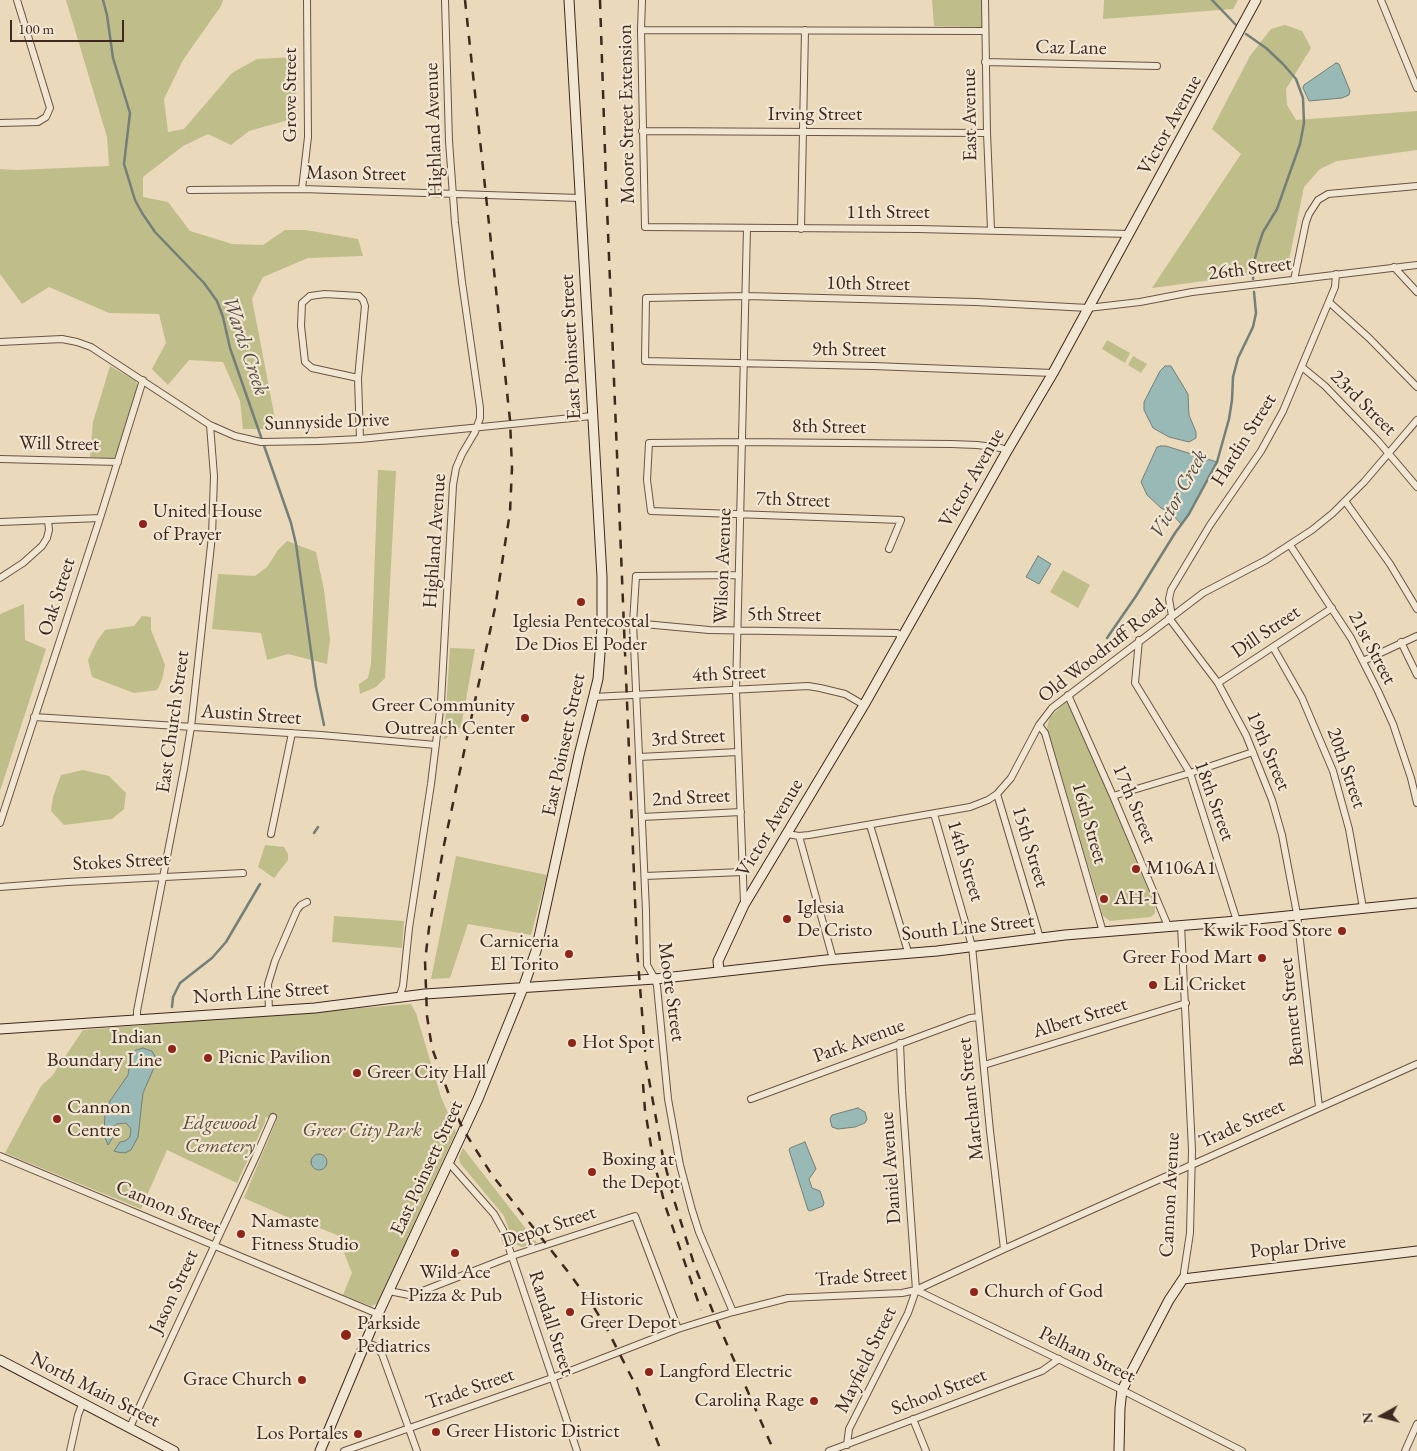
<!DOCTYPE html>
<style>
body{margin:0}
#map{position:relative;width:1417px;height:1451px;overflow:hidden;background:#ead9ba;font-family:"EB Garamond",serif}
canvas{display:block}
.north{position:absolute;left:1357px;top:1391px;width:50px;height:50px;-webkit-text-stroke:4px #f1e6d2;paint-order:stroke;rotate:263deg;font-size:14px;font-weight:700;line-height:20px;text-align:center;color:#3f281f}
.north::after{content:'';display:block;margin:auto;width:18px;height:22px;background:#3f281f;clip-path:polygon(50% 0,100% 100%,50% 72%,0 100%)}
.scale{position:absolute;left:10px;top:20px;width:114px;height:22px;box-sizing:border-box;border:2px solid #3f281f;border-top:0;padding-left:6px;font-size:15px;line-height:18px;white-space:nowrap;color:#3f281f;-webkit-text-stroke:4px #f1e6d2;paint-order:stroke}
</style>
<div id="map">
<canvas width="1417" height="1451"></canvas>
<div class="north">N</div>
<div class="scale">100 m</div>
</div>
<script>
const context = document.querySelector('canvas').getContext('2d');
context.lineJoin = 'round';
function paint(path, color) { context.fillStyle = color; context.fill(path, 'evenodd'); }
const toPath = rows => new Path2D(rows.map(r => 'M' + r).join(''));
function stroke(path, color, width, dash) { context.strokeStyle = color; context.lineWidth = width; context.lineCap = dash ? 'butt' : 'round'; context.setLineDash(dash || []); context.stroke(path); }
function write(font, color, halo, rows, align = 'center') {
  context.font = font + ' "EB Garamond",serif'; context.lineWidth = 4.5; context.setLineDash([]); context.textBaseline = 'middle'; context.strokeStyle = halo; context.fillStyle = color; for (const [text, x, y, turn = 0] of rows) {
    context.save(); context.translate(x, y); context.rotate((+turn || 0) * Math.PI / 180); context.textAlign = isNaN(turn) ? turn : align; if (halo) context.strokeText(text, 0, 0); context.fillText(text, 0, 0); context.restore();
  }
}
paint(toPath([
 [66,0,223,0,221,6,183,60,164,99,168,132,184,129,232,73,257,59,296,57,296,118,249,131,231,145,208,134,183,146,143,177,143,197,168,202,190,231,232,244,263,245,285,230,306,230,358,239,363,256,308,258,263,277,252,299,277,429,243,429,240,401,223,362,189,360,168,385,152,369,166,343,159,314,109,313,49,287,22,304,0,274,0,169,17,170,109,166,107,137],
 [932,0,982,0,982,27,934,26],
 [1104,0,1238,0,1233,9,1103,19],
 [1285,25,1302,31,1311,48,1286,89,1287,105,1296,120,1417,111,1417,150,1337,161,1320,169,1304,187,1287,270,1152,288,1241,154,1212,129,1250,56,1271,29],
 [1107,340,1130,353,1125,363,1102,349],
 [1133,356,1147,364,1141,373,1128,365],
 [110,366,136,381,138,388,116,459,90,457,93,422],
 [378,470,396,471,385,678,376,687,360,694,359,684,368,678,371,664],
 [287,541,316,552,324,590,330,639,327,664,288,654,267,660,261,633,212,629,218,574,255,576,267,567,278,550],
 [1063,570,1090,585,1078,608,1050,592],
 [24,604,25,640,46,649,0,791,0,614],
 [142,616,151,617,151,630,165,665,162,680,157,690,134,693,92,677,88,660,97,641,105,630,134,626],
 [450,648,475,649,461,727,444,740],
 [1066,702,1070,703,1155,906,1155,913,1151,917,1110,921,1103,916,1047,727,1050,717],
 [83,770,109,776,126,793,124,809,112,819,64,825,51,811,53,797,61,775],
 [265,845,284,847,288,854,288,860,274,878,258,867],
 [456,856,547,875,531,935,468,924,450,978,431,979],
 [334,916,404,921,402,948,332,942],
 [411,1004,416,1013,441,1097,456,1132,377,1304,371,1306,343,1295,352,1273,337,1235,317,1227,312,1228,244,1198,276,1121,265,1117,265,1122,237,1183,167,1150,141,1209,5,1153,41,1086,52,1076,83,1030],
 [463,1148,537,1243,522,1247,514,1244,504,1216,460,1163,459,1157]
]), '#bfbd8a');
const water = toPath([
 [1336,63,1339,64,1350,91,1349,95,1342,98,1309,101,1303,88,1304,85,1336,63],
 [1165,366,1171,366,1188,394,1189,415,1196,432,1196,438,1189,442,1169,437,1153,428,1144,410,1144,402,1160,371,1165,366],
 [1161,446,1166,446,1217,462,1189,514,1181,524,1172,514,1161,508,1147,495,1141,482,1157,447,1161,446],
 [1038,556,1051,564,1039,584,1026,577,1038,556],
 [143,1048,152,1051,156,1058,156,1063,143,1093,138,1137,131,1150,125,1153,117,1152,114,1151,120,1142,125,1141,130,1137,131,1129,126,1123,117,1124,112,1128,113,1137,108,1145,104,1135,105,1113,110,1101,128,1075,131,1056,136,1050,143,1048],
 [858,1108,865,1112,867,1119,865,1123,855,1127,838,1129,832,1127,830,1119,832,1115,858,1108],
 [805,1142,816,1169,809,1179,812,1188,820,1191,824,1203,823,1206,810,1211,808,1210,789,1150,790,1148,805,1142],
 '311 1162a8 8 0 1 1 16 0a8 8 0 1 1-16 0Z'
]);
paint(water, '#98b9b5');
stroke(water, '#747f79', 1);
stroke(toPath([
 [103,0,107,15,113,58,130,113,124,164,135,200,142,213,155,232,204,283,217,301,223,317,230,348,291,523,296,544,316,687,324,725],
 [1212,0,1236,25],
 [1246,34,1266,48,1283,64,1296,79,1303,98,1304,123,1300,144,1277,209,1263,232,1258,247,1254,262,1253,279],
 [1107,638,1136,596,1175,533,1189,514,1217,462,1229,419,1232,400,1233,377,1238,358,1253,327,1256,313,1254,292],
 [314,833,318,827],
 [172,1007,173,997,180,983,212,958,226,942,260,884]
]), '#747f79', 2.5);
const street = toPath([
 [642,0,641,30,645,227,918,229,1130,234],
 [985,0,987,133,991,229],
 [1381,0,1417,88],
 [641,30,985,31],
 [985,62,1157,66],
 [0,123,38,122,46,117,50,108,17,0],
 [642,131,987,133],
 [302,189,308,137,307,0],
 [190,190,302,189,580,198],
 [801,229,805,30],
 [1394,267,1417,292],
 [1294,280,1306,222,1309,214,1318,200,1328,194,1417,186],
 [325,294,359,296,363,300,365,306,358,378,312,368,305,362,301,326,302,303,310,296,325,294],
 [1329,302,1369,338,1417,387],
 [0,342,62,339,77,342,91,347,210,425,235,436,261,442,318,441,360,439,592,416],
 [1302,367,1325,386,1378,441,1417,487],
 [1053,373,873,366,645,361,646,298,746,296,976,302,1088,308,1140,302,1192,292,1417,265],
 [358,378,360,439],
 [0,459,118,462],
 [1345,501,1390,564,1417,609],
 [0,522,100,518],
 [1290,545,1351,638,1378,691,1393,724,1411,778,1417,803],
 [889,549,901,520,651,511,647,480,649,443,743,442,951,444,977,445,1001,448,1007,451],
 [0,578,23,563,42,546,47,538,49,530,48,520],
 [1172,616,1169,599,1171,590,1210,525,1261,451,1283,411,1335,287,1336,274],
 [1169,618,1218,683,1246,735,1272,800,1282,835,1297,914,1319,1107],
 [633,623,709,630,897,633,903,637],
 [1139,640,1135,683,1190,773,1237,921],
 [1401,642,1417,675],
 [1273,647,1302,698,1333,771,1349,829,1363,908],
 [1363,661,1417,636],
 [1218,683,1332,608],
 [1068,695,1113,796,1168,926],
 [593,697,808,686,820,688,845,694,864,705],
 [34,717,321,735,436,745],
 [1039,725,1045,733,1103,932],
 [639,757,738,752],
 [997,794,1040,938],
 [1113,796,1190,773,1253,752],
 [934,814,972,946,990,1131,1004,1249],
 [642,817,741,812],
 [0,823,100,518,143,380],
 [870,825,908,952],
 [271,834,292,733],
 [787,834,799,836,809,835,970,807,988,800,997,794,1011,778,1039,725,1052,708,1203,593,1266,560,1312,530,1333,513,1364,482,1417,420],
 [799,836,833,959],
 [645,876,743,872],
 [0,887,67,882,243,873],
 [744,904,736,690,747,228],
 [1181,925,1192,1150,1190,1233,1183,1279],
 [399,998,403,986,409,928,431,784,441,702,453,485,456,468,462,454,475,432,480,418,480,408,462,282,455,223,449,141,445,0],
 [269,1011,268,984,275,961,297,910,301,905,307,902],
 [137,1021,137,1011,184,769,191,727,212,536,214,476,210,425],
 [984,1065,1186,1003],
 [751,1099,970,1018,979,1017],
 [0,1156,378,1314],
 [449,1163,494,1214,503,1230,577,1451],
 [916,1290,1122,1390,1242,1451],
 [389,1291,409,1295,425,1290,512,1256,635,1216,678,1329],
 [733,1312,699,1232,692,1210,680,1165,668,1099,657,986,655,979,647,965,646,911,633,623,636,576,739,575],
 [366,1343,376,1346,382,1354,417,1451],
 [913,1419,926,1451],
 [130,1427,257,1154,273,1117],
 [847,1445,849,1429,908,1313,916,1290,902,1091,900,1043],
 [70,1451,78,1415,83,1402],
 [344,1451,552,1378,678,1329,733,1312,788,1298,902,1293,916,1290,1004,1249,1417,1064],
 [829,1451,1042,1371,1059,1359],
 [1405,1451,1417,1424]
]);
const secondary = toPath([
 [719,971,718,961,744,905,864,705,1007,451,1053,373,1256,0],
 [0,1029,315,1008,425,994,655,979,826,960,937,951,1065,935,1237,921,1417,903],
 [0,1360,174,1451],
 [320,1451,372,1327,478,1099,523,988,536,951,579,755,598,679,602,627,602,577,569,0],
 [1119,1451,1120,1408,1122,1390,1169,1300,1183,1279,1417,1251]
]);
stroke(street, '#6a5446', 8);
stroke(secondary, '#3f281f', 11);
stroke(street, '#f1e6d2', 6);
stroke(secondary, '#f1e6d2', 9);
stroke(toPath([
 [465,0,510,420,512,468,510,512,495,608,444,845,429,928,425,961,427,1016,432,1048,456,1114,464,1131,492,1175,569,1273,593,1306,607,1329,637,1388,661,1451],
 [600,0,606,182,637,949,646,1063,663,1157,675,1203,694,1264,715,1317,774,1451],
 [643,1084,645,1110,653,1158,665,1205,701,1310]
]), '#3f281f', 2.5, [9, 9]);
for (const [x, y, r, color] of [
 [143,524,5,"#8f2418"],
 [581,602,5,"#8f2418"],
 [525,718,5,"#8f2418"],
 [1136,869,5,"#8f2418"],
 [1104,899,5,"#8f2418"],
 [787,919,5,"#8f2418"],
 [1342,931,5,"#8f2418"],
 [569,954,5,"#8f2418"],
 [1262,958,5,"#8f2418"],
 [1153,985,5,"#8f2418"],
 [572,1043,5,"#8f2418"],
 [172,1049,5,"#8f2418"],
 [208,1058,5,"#8f2418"],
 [357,1073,5,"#8f2418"],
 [57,1119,5,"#8f2418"],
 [592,1172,5,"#8f2418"],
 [241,1234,5,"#8f2418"],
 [455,1253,5,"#8f2418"],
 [974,1292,5,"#8f2418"],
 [570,1312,5,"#8f2418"],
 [346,1335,6,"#8f2418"],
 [649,1372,5,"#8f2418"],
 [302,1380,5,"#8f2418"],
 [814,1401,5,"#8f2418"],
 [436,1432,5,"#8f2418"],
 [358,1434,5,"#8f2418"]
]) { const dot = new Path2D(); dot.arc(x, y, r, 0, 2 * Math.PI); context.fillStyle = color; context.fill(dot); stroke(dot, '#f1e6d2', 2); }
write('20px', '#3f281f', '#f1e6d2', [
 ["Caz Lane",1071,48,1],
 ["Grove Street",291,95,-90],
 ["Moore Street Extension",627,114,-91],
 ["Irving Street",815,115],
 ["East Avenue",970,115,-91],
 ["Victor Avenue",1170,125,-61],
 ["Highland Avenue",434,130,-92],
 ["Mason Street",356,174,1],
 ["11th Street",888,213],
 ["26th Street",1250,269,-7],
 ["10th Street",868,284,1],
 ["East Poinsett Street",571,347,-93],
 ["9th Street",849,350,1],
 ["23rd Street",1363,403,45],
 ["Sunnyside Drive",327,422,-2],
 ["8th Street",829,427,1],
 ["Hardin Street",1244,440,-58],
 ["Will Street",59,444,1],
 ["Victor Avenue",972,478,-60],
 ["7th Street",793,500,2],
 ["Highland Avenue",435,541,-86],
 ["Wilson Avenue",723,566,-88],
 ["Oak Street",57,597,-72],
 ["5th Street",784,615,1],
 ["Dill Street",1266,632,-34],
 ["21st Street",1372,648,62],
 ["Old Woodruff Road",1102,651,-38],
 ["4th Street",729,674,-3],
 ["Austin Street",251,715,4],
 ["East Church Street",173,722,-82],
 ["3rd Street",688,738,-3],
 ["East Poinsett Street",564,745,-78],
 ["19th Street",1268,751,67],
 ["20th Street",1346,768,71],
 ["2nd Street",691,798,-3],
 ["18th Street",1214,801,70],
 ["17th Street",1134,804,67],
 ["16th Street",1089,823,74],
 ["Victor Avenue",770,828,-59],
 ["15th Street",1030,847,73],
 ["14th Street",965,861,73],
 ["Stokes Street",121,862,-3],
 ["South Line Street",968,928,-6],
 ["Moore Street",671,992,82],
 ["North Line Street",261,993,-4],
 ["Bennett Street",1292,1012,-96],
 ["Albert Street",1080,1018,-17],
 ["Park Avenue",859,1041,-20],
 ["Marchant Street",971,1099,-96],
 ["Trade Street",1242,1124,-25],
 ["East Poinsett Street",427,1168,-65],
 ["Daniel Avenue",891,1168,-94],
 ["Cannon Avenue",1170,1195,-87],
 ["Cannon Street",168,1208,23],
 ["Depot Street",549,1227,-18],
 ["Poplar Drive",1298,1247,-6],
 ["Trade Street",861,1277,-4],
 ["Jason Street",174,1292,-65],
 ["Randall Street",551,1323,72],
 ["Pelham Street",1087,1355,26],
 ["Mayfield Street",866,1360,-64],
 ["Trade Street",470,1389,-19],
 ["North Main Street",95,1390,27],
 ["School Street",939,1392,-21]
]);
write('20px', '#3f281f', '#f1e6d2', [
 ["United House",153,512],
 ["of Prayer",153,535],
 ["Iglesia Pentecostal",581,622,"center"],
 ["De Dios El Poder",581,645,"center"],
 ["Greer Community",515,706,"right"],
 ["Outreach Center",515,729,"right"],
 ["M106A1",1146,869],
 ["AH-1",1114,899],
 ["Iglesia",797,908],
 ["De Cristo",797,931],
 ["Kwik Food Store",1332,931,"right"],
 ["Carniceria",559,942,"right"],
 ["El Torito",559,965,"right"],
 ["Greer Food Mart",1252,958,"right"],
 ["Lil Cricket",1163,985],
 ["Indian",162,1038,"right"],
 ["Boundary Line",162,1061,"right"],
 ["Hot Spot",582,1043],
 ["Picnic Pavilion",218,1058],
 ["Greer City Hall",367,1073],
 ["Cannon",67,1108],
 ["Centre",67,1131],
 ["Boxing at",602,1160],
 ["the Depot",602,1183],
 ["Namaste",251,1222],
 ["Fitness Studio",251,1245],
 ["Wild Ace",455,1273,"center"],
 ["Pizza & Pub",455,1296,"center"],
 ["Church of God",984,1292],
 ["Historic",580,1300],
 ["Greer Depot",580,1323],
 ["Parkside",357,1324],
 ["Pediatrics",357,1347],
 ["Langford Electric",659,1372],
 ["Grace Church",292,1380,"right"],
 ["Carolina Rage",804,1401,"right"],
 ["Greer Historic District",446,1432],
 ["Los Portales",348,1434,"right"]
], 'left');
write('italic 20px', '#5f4d3a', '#f1e6d2', [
 ["Edgewood",220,1124],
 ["Cemetery",220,1147],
 ["Greer City Park",362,1131]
]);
write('italic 21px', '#554c44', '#f1e6d2', [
 ["Wards Creek",245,346,71],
 ["Victor Creek",1179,494,-61]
]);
</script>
